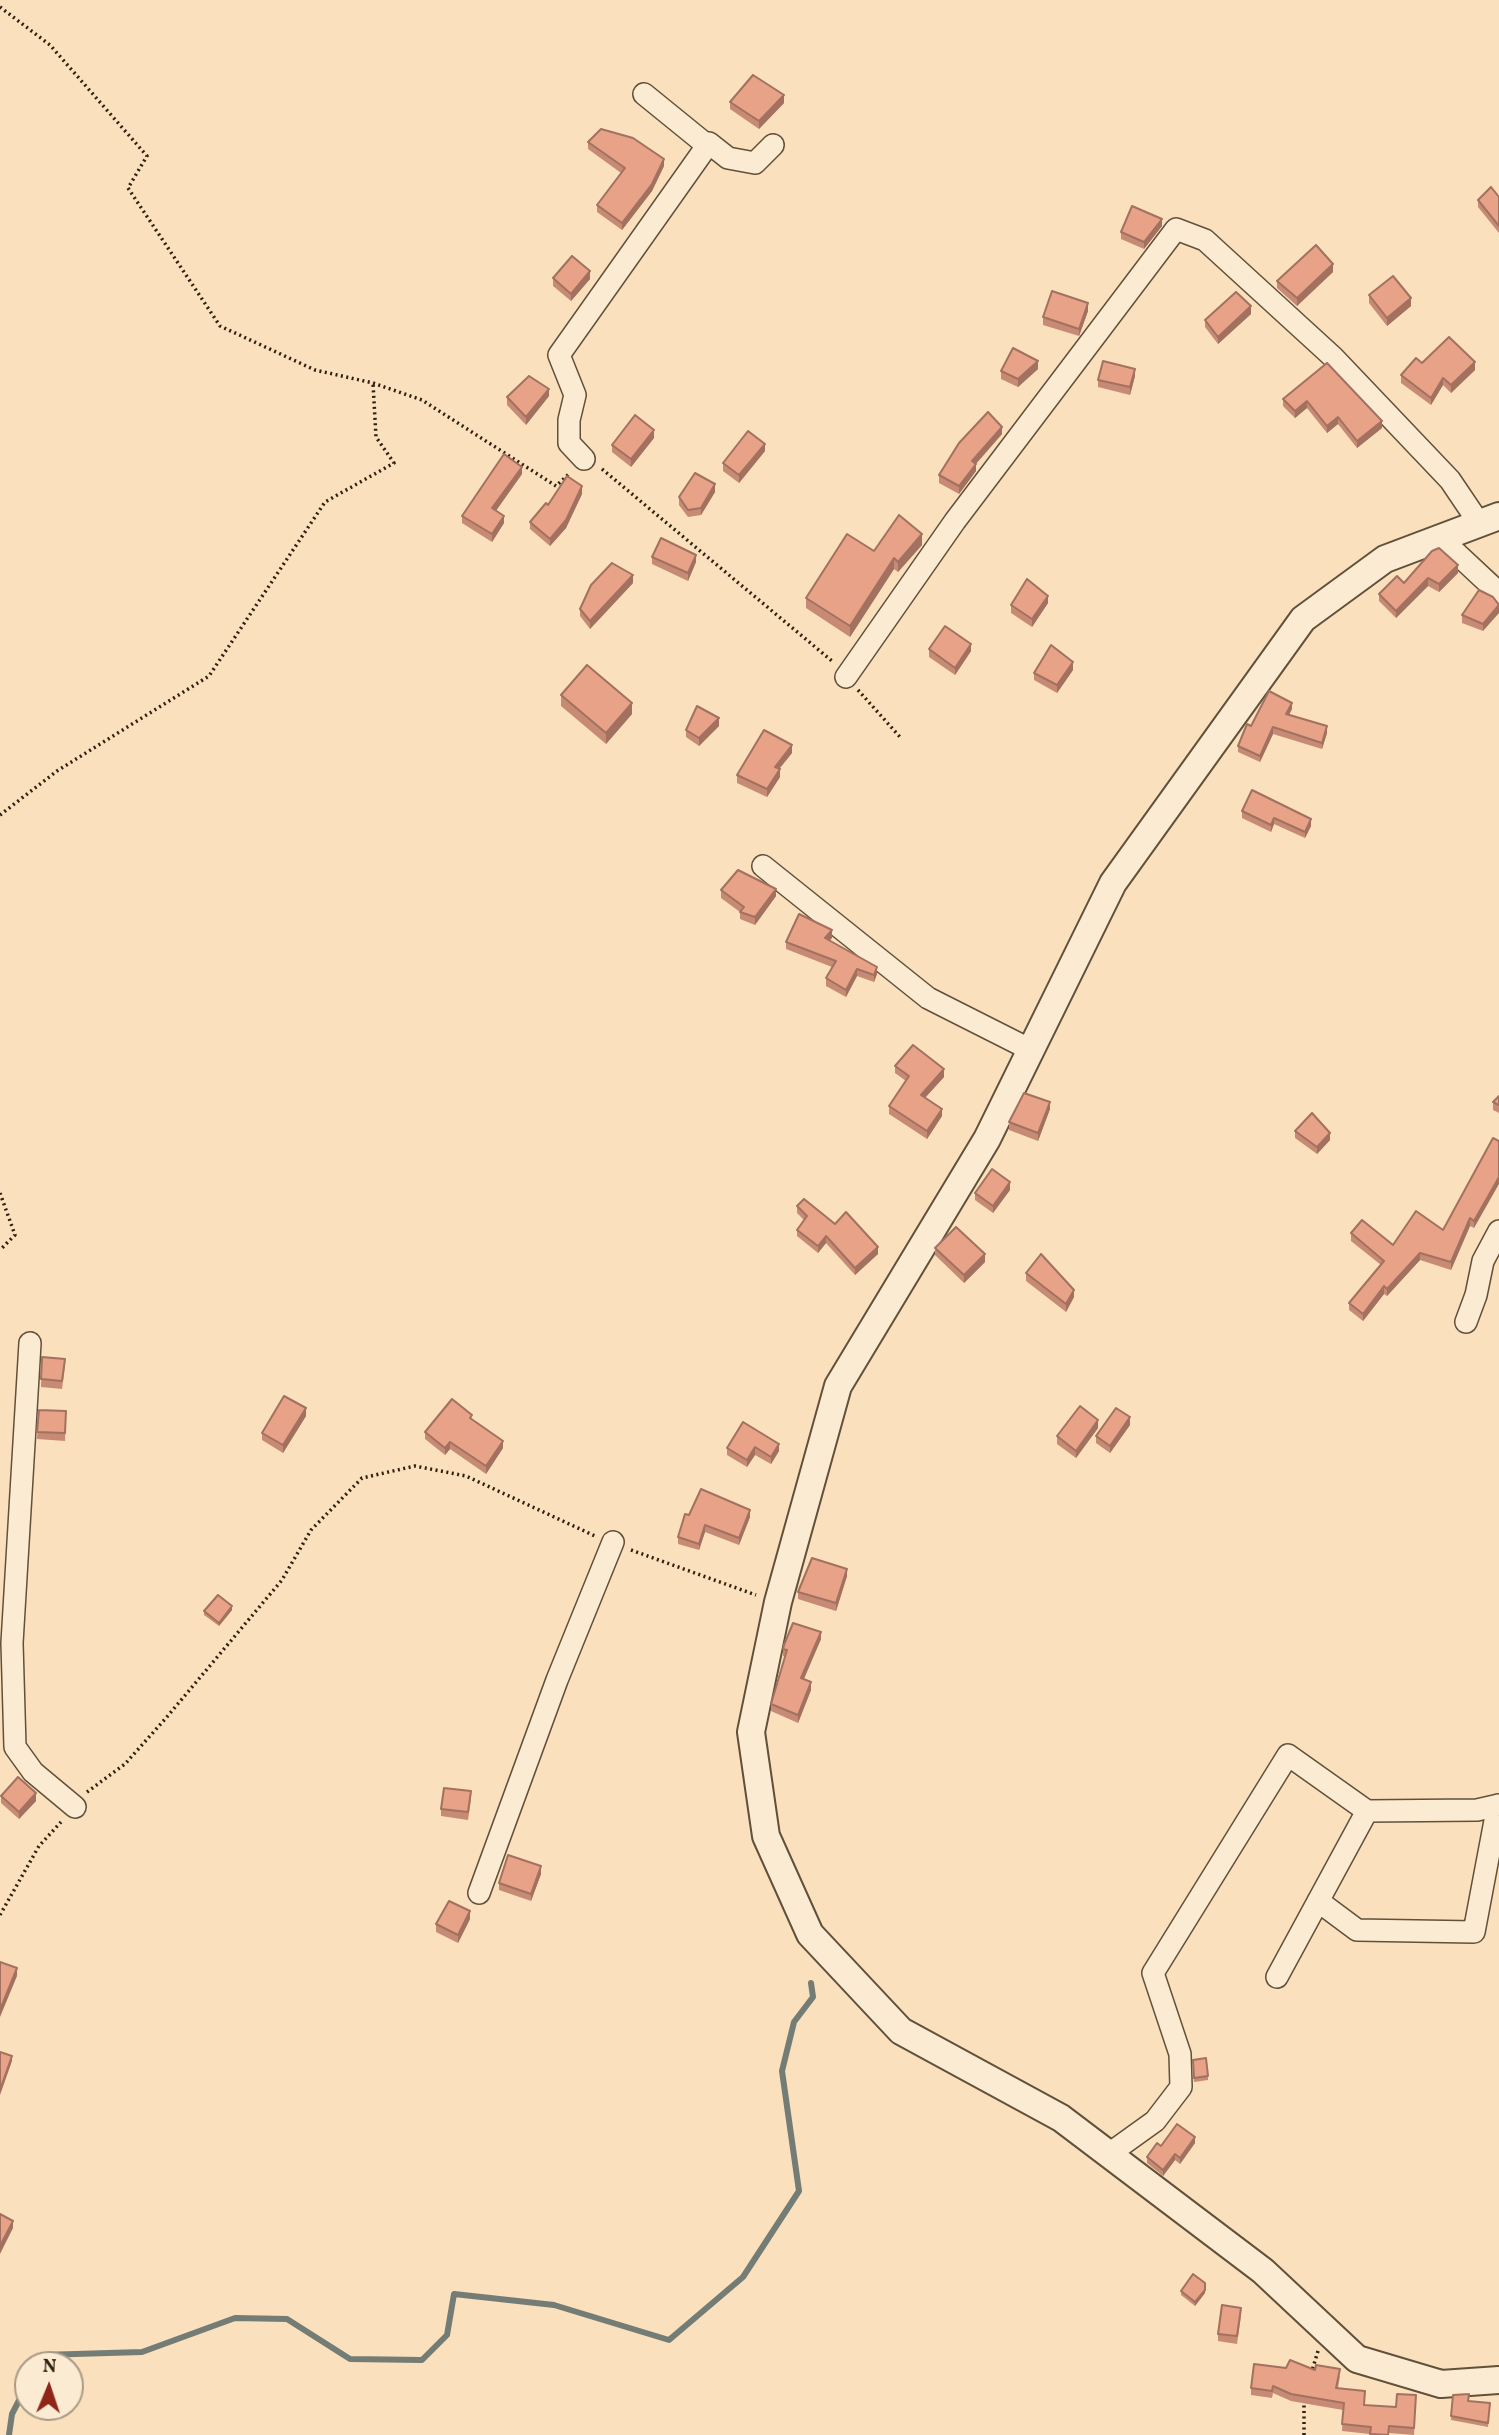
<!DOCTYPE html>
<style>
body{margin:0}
#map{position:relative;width:1499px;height:2435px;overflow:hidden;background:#fae0bc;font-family:Vollkorn,serif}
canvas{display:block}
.north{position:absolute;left:14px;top:2351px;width:70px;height:70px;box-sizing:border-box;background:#fcebd3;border:2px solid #aa9a85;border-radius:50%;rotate:2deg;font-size:19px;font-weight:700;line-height:28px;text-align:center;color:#2e200f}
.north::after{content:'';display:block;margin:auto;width:24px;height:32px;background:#8f2418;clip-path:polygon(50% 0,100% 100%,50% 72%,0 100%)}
</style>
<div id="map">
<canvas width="1499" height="2435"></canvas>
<div class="north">N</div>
</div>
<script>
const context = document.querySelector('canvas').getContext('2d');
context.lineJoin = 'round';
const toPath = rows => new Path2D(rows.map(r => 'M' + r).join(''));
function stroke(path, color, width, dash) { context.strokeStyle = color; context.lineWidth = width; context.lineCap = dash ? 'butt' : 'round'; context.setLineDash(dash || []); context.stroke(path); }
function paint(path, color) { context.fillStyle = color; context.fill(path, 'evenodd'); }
stroke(toPath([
 [37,2365,42,2355,142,2352,235,2318,287,2319,350,2359,422,2360,447,2335,454,2294,554,2305,669,2340,743,2277,799,2191,782,2071,794,2022,813,1997,811,1983],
 [9,2435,12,2414,28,2383]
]), '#747c76', 6);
const minor = toPath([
 [644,94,708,146],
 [584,459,569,443,569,420,575,395,559,355,709,143,728,158,755,163,773,145],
 [1440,538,1499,593],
 [846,677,955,521,1176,229,1205,240,1333,357,1450,480,1479,523],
 [763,866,928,998,1031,1050],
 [1466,1322,1476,1295,1483,1261,1499,1231],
 [30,1343,12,1643,15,1747,33,1772,75,1807],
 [479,1893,557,1680,613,1542],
 [1318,1901,1357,1930,1474,1932,1498,1805],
 [1277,1977,1367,1811],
 [1109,2154,1155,2121,1181,2087,1180,2054,1153,1973,1288,1755,1367,1811,1477,1810,1499,1805]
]);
const tertiary = toPath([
 [1499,516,1385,559,1303,619,1113,883,987,1139,838,1386,778,1602,751,1732,766,1836,810,1934,901,2031,1061,2118,1263,2271,1357,2359,1441,2384,1499,2380]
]);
stroke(minor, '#61503a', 24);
stroke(tertiary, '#61503a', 30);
stroke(toPath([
 [0,7,50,45,147,156,128,188,220,326,315,370,373,383,422,400,556,486,570,473],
 [602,469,832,661],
 [858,690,900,737],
 [0,815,57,771,209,676,325,502,394,463,376,437,373,383],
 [0,1193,15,1235,0,1250],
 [631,1550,756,1595],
 [87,1792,125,1764,166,1718,282,1580,311,1530,362,1478,415,1466,466,1476,595,1536],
 [0,1915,39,1846,61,1822],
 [1311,2374,1318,2351],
 [1304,2435,1304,2401]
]), '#2e200f', 3.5, [2, 3.5]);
stroke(minor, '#fcebd3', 21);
stroke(tertiary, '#fcebd3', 26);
paint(toPath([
 [730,102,784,103,759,129,730,109],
 [588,142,664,166,652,191,622,230,597,212,597,205,621,173,588,149],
 [1499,197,1499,233,1478,207,1478,200],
 [1162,226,1144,249,1121,239,1121,232],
 [1333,272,1297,306,1277,288,1277,281],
 [553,278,590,279,571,301,553,286],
 [1369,295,1411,306,1387,326,1369,303],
 [1088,311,1079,336,1043,325,1043,317],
 [1251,314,1218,344,1205,327,1205,320],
 [1327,363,1382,428,1357,448,1338,424,1327,433,1307,408,1295,418,1283,406,1283,399],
 [1422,363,1475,370,1451,393,1443,385,1431,405,1401,383,1401,375],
 [1038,369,1018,387,1001,379,1001,371],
 [1135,376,1130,395,1098,387,1098,380],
 [549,396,526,425,507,405,507,397],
 [1002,434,976,464,976,471,959,494,939,483,939,475],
 [654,438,631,467,612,452,612,445],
 [765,451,739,483,723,471,723,463],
 [522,474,496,511,504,523,492,542,462,523,462,516],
 [715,492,701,515,688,517,679,505,679,497],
 [582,494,566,528,550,546,530,529,530,522,548,505],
 [922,545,898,572,894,569,850,637,806,608,806,598,874,551],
 [652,557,696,562,688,581,652,564],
 [1458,573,1439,592,1428,586,1396,618,1379,601,1379,594,1404,583],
 [633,583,590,629,580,616,580,609],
 [1493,597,1483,631,1462,623,1462,615],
 [1048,603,1032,627,1011,613,1011,605],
 [929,649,971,651,955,675,929,657],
 [1073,670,1057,693,1034,680,1034,673],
 [561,695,632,714,606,744,561,706],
 [1292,709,1289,715,1327,733,1322,749,1273,734,1260,762,1238,752,1238,746,1251,726],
 [719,726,699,746,686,737,686,730],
 [792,753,779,769,780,777,767,797,737,783,737,775],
 [1242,811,1311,826,1305,838,1274,824,1271,832,1242,818],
 [721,890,776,896,755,925,740,919,740,912,721,898],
 [832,938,830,940,877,974,874,982,857,976,846,997,826,986,826,978,832,967,786,949,786,942],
 [895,1066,944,1077,925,1098,942,1116,927,1139,889,1114,889,1106,906,1081,895,1073],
 [1499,1096,1499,1113,1493,1110,1493,1102],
 [1050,1109,1038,1141,1009,1130,1009,1122],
 [1295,1131,1330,1140,1317,1154,1295,1138],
 [1493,1138,1474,1228,1470,1226,1451,1270,1420,1260,1387,1296,1384,1294,1363,1321,1349,1310,1349,1303,1381,1265,1351,1241,1351,1233,1393,1245,1443,1230],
 [1010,1190,993,1213,975,1200,975,1193],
 [797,1206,835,1224,878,1254,855,1275,826,1243,818,1253,797,1236,797,1230,804,1220,797,1213],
 [935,1248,985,1262,964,1283,935,1255],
 [1026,1273,1074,1297,1066,1312,1026,1281],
 [42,1357,65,1366,62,1389,41,1387],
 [39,1410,66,1411,65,1441,37,1439],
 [306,1416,283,1453,262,1440,262,1433],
 [472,1419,503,1448,486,1474,450,1449,445,1455,425,1439,425,1432],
 [743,1422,779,1451,771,1464,755,1455,747,1467,727,1455,727,1448],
 [1130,1425,1110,1453,1096,1443,1096,1436],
 [1098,1428,1076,1458,1057,1444,1057,1436],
 [689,1515,750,1517,739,1545,705,1532,699,1550,678,1544,678,1537],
 [847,1576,836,1611,798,1599,798,1592],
 [232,1610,219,1626,204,1615,204,1611],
 [821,1639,803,1679,811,1690,798,1723,771,1711,771,1704,785,1657,783,1656,783,1649],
 [1,1796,36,1801,19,1819,1,1803],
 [471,1799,468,1820,441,1816,441,1809],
 [541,1874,531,1901,499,1890,499,1883],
 [470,1919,458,1943,436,1932,436,1924],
 [1193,2060,1208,2076,1208,2080,1194,2082],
 [1195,2143,1180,2164,1175,2160,1163,2176,1147,2163,1147,2157,1161,2146],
 [1181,2291,1205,2293,1195,2306,1181,2295],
 [1241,2316,1237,2344,1218,2341,1218,2334],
 [1286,2368,1315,2370,1340,2376,1338,2388,1364,2405,1396,2407,1416,2402,1414,2435,1389,2433,1389,2435,1370,2435,1370,2434,1342,2431,1343,2410,1291,2401,1273,2393,1272,2398,1251,2395,1251,2388],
 [1453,2395,1469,2401,1490,2403,1488,2427,1451,2420]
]), '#c78b75');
paint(toPath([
 [784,95,784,103,759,129,759,121],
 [664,159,664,166,652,191,622,230,622,223],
 [1162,219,1162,226,1144,249,1144,242],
 [1333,264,1333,272,1297,306,1297,298],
 [590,271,590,279,571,301,571,294],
 [1411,298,1411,306,1387,326,1387,318],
 [1088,303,1088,311,1079,336,1079,329],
 [1251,306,1251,314,1218,344,1218,337],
 [1038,361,1038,369,1018,387,1018,379],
 [1475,362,1475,370,1451,393,1451,385],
 [1135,369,1135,376,1130,395,1130,387],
 [1443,378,1443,385,1431,405,1431,398],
 [549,389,549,396,526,425,526,417],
 [1307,401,1307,408,1295,418,1295,411],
 [1338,417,1338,424,1327,433,1327,426],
 [1382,421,1382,428,1357,448,1357,441],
 [1002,427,1002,434,972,468,972,461],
 [654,430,654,438,631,467,631,459],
 [765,444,765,451,739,483,739,475],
 [976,464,976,471,959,494,959,486],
 [522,467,522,474,492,516,492,508],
 [715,484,715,492,701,515,701,508],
 [582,486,582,494,566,528,550,546,550,539],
 [504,516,504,523,492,542,492,534],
 [922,534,922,545,898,572,898,562],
 [696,555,696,562,688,581,688,573],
 [894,558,894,569,850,637,850,626],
 [1458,565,1458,573,1439,592,1439,584],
 [633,575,633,583,590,629,590,621],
 [1428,578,1428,586,1396,618,1396,611],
 [1048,596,1048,603,1032,627,1032,619],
 [1499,605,1499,613,1483,631,1483,624],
 [971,644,971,651,955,675,955,668],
 [1073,662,1073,670,1057,693,1057,685],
 [632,703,632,714,606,744,606,733],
 [1292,703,1292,709,1286,720,1286,714],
 [719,718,719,726,699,746,699,738],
 [1327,726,1327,733,1322,749,1322,743],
 [1273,727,1273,734,1260,762,1260,756],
 [792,745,792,753,775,774,775,767],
 [780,769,780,777,767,797,767,789],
 [1274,818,1274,824,1271,832,1271,825],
 [1311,819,1311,826,1305,838,1305,832],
 [776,889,776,896,755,925,755,917],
 [832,930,832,938,825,945,825,938],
 [877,967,877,974,874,982,874,975],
 [857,969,857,976,846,997,846,990],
 [944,1069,944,1077,921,1102,921,1095],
 [1050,1102,1050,1109,1038,1141,1038,1133],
 [942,1109,942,1116,927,1139,927,1131],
 [1330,1133,1330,1140,1317,1154,1317,1147],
 [1499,1177,1499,1184,1474,1228,1474,1221],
 [1010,1182,1010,1190,993,1213,993,1206],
 [1470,1218,1470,1226,1451,1270,1451,1262],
 [826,1236,826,1243,818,1253,818,1246],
 [878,1247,878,1254,855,1275,855,1268],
 [1420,1253,1420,1260,1387,1296,1387,1289],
 [985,1254,985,1262,964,1283,964,1275],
 [1384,1286,1384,1294,1363,1321,1363,1314],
 [1074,1290,1074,1297,1066,1312,1066,1304],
 [306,1408,306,1416,283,1453,283,1445],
 [1130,1417,1130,1425,1110,1453,1110,1446],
 [1098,1420,1098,1428,1076,1458,1076,1451],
 [503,1441,503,1448,486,1474,486,1466],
 [450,1442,450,1449,445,1455,445,1448],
 [779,1444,779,1451,771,1464,771,1457],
 [755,1447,755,1455,747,1467,747,1460],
 [750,1510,750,1517,739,1545,739,1538],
 [705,1525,705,1532,699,1550,699,1544],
 [847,1569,847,1576,836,1611,836,1603],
 [232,1606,232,1610,219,1626,219,1623],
 [821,1632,821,1639,801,1686,801,1678],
 [811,1682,811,1690,798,1723,798,1715],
 [36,1793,36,1801,19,1819,19,1812],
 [541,1866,541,1874,531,1901,531,1894],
 [470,1911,470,1919,458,1943,458,1935],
 [17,1968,17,1976,0,2017,0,2010],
 [12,2056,12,2061,0,2095,0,2090],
 [1195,2137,1195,2143,1180,2164,1180,2158],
 [1175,2154,1175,2160,1163,2176,1163,2170],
 [13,2221,13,2228,0,2254,0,2246],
 [1205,2290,1205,2293,1195,2306,1195,2302]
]), '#a2715f');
const building = toPath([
 [753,75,784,95,759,121,730,102,753,75],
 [601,129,633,138,664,159,652,184,622,223,597,205,625,168,588,142,601,129],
 [1491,187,1499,197,1499,226,1478,200,1491,187],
 [1132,206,1162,219,1144,242,1121,232,1132,206],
 [1316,245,1333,264,1297,298,1277,281,1316,245],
 [572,256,590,271,571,294,553,278,572,256],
 [1393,276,1411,298,1387,318,1369,295,1393,276],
 [1052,291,1088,303,1079,329,1043,317,1052,291],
 [1236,292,1251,306,1218,337,1205,320,1236,292],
 [1449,337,1475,362,1451,385,1443,378,1431,398,1401,375,1416,358,1422,363,1449,337],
 [1013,348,1038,361,1018,379,1001,371,1013,348],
 [1103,361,1135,369,1130,387,1098,380,1103,361],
 [1327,363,1382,421,1357,441,1338,417,1327,426,1307,401,1295,411,1283,399,1327,363],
 [529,376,549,389,526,417,507,397,529,376],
 [988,412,1002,427,972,461,976,464,959,486,939,475,959,443,988,412],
 [635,415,654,430,631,459,612,445,635,415],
 [748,431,765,444,739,475,723,463,748,431],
 [504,454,522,467,492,508,504,516,492,534,462,516,504,454],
 [695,473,715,484,701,508,688,510,679,497,695,473],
 [567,476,582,486,566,520,550,539,530,522,546,503,548,505,567,476],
 [899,515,922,534,898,562,894,558,850,626,806,598,847,534,874,551,899,515],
 [661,538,696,555,688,573,652,557,661,538],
 [1439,548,1458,565,1439,584,1428,578,1396,611,1379,594,1397,576,1404,583,1432,551,1439,548],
 [612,563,633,575,590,621,580,609,591,585,612,563],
 [1027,579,1048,596,1032,619,1011,605,1027,579],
 [1479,590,1493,597,1499,605,1483,624,1462,615,1479,590],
 [945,626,971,644,955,668,929,649,945,626],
 [1051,645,1073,662,1057,685,1034,673,1051,645],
 [587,665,632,703,606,733,561,695,587,665],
 [1269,691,1292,703,1286,714,1327,726,1322,743,1273,727,1260,756,1238,746,1247,724,1251,726,1269,691],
 [697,706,719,718,699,738,686,730,697,706],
 [764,730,792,745,775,767,780,769,767,789,737,775,764,730],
 [1252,790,1311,819,1305,832,1274,818,1271,825,1242,811,1252,790],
 [738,870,776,889,755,917,740,912,744,907,721,890,738,870],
 [799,914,832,930,825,938,877,967,874,975,857,969,846,990,826,978,836,961,786,942,799,914],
 [913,1045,944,1069,921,1095,942,1109,927,1131,889,1106,909,1076,895,1066,913,1045],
 [1024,1093,1050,1102,1038,1133,1009,1122,1024,1093],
 [1499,1096,1499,1105,1493,1102,1499,1096],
 [1312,1113,1330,1133,1317,1147,1295,1131,1312,1113],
 [1493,1138,1499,1141,1499,1177,1474,1221,1470,1218,1451,1262,1420,1253,1387,1289,1384,1286,1363,1314,1349,1303,1384,1261,1351,1233,1362,1220,1393,1245,1416,1211,1443,1230,1493,1138],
 [992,1169,1010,1182,993,1206,975,1193,992,1169],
 [804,1199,835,1224,846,1212,878,1247,855,1268,826,1236,818,1246,797,1230,807,1216,797,1206,804,1199],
 [956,1227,985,1254,964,1275,935,1248,956,1227],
 [1041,1254,1074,1290,1066,1304,1026,1273,1041,1254],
 [42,1357,65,1359,62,1381,41,1379,42,1357],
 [284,1396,306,1408,283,1445,262,1433,284,1396],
 [452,1399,472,1415,470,1418,503,1441,486,1466,450,1442,445,1448,425,1432,452,1399],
 [1080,1406,1098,1420,1076,1451,1057,1436,1080,1406],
 [1116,1408,1130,1417,1110,1446,1096,1436,1116,1408],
 [39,1410,66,1411,65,1433,37,1432,39,1410],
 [743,1422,779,1444,771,1457,755,1447,747,1460,727,1448,743,1422],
 [701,1489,750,1510,739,1538,705,1525,699,1544,678,1537,685,1514,689,1515,701,1489],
 [812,1558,847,1569,836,1603,798,1592,812,1558],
 [218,1595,232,1606,219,1623,204,1611,218,1595],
 [793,1623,821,1632,801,1678,811,1682,798,1715,771,1704,787,1650,783,1649,784,1645,793,1623],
 [18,1777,36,1793,19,1812,1,1796,18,1777],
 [444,1788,471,1791,468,1812,441,1809,444,1788],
 [508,1855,541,1866,531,1894,499,1883,508,1855],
 [449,1901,470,1911,458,1935,436,1924,449,1901],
 [0,1962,17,1968,0,2010,0,1962],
 [0,2052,12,2056,0,2090,0,2052],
 [1206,2058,1208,2076,1194,2078,1193,2060,1206,2058],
 [1177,2124,1195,2137,1180,2158,1175,2154,1163,2170,1147,2157,1157,2143,1161,2146,1177,2124],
 [0,2214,13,2221,0,2246,0,2214],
 [1193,2274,1205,2283,1205,2290,1195,2302,1181,2291,1193,2274],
 [1222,2305,1241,2308,1237,2336,1218,2334,1222,2305],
 [1290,2360,1315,2370,1316,2365,1340,2369,1336,2388,1365,2391,1364,2405,1396,2407,1397,2394,1416,2395,1414,2428,1389,2426,1388,2435,1370,2434,1371,2427,1342,2424,1344,2403,1291,2394,1273,2386,1272,2391,1251,2388,1254,2364,1286,2368,1290,2360],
 [1469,2394,1468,2401,1490,2403,1488,2423,1451,2416,1453,2395,1469,2394]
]);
paint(building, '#e7a288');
stroke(building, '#a2715f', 2);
</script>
